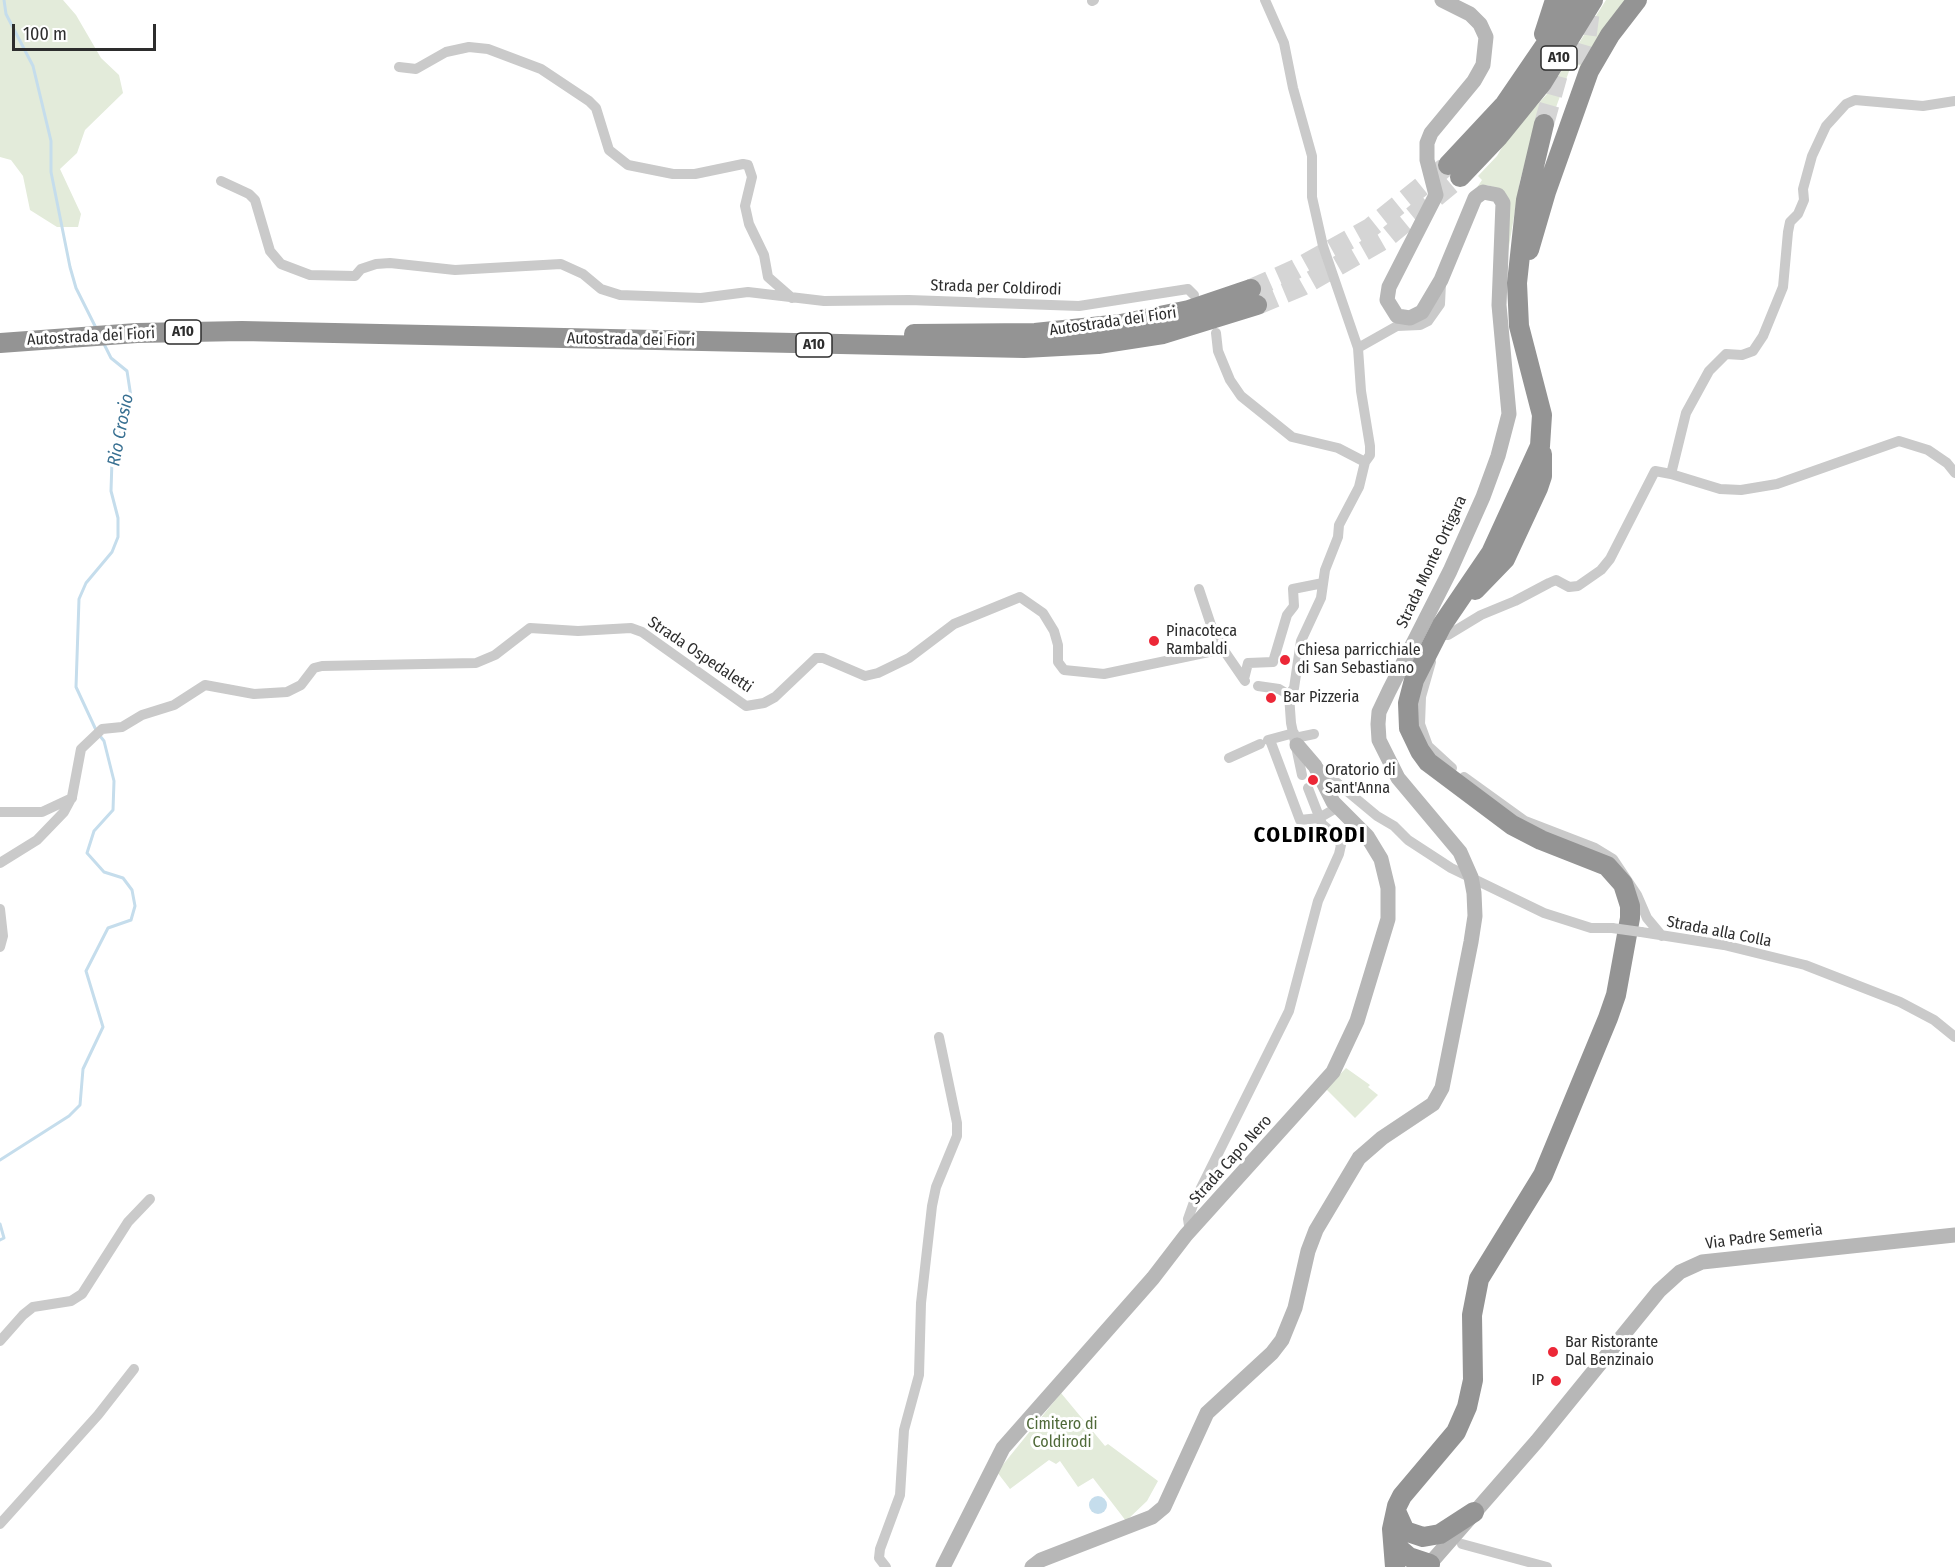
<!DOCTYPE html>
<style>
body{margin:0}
#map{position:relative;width:1955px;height:1567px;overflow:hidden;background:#fff;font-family:"Fira Sans Condensed",sans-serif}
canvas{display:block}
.scale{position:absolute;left:12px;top:24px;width:144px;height:27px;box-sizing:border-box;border:3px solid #2d2d2d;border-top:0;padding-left:8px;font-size:18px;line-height:21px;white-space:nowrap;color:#2d2d2d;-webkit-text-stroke:4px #fff;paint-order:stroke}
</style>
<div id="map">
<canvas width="1955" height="1567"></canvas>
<div class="scale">100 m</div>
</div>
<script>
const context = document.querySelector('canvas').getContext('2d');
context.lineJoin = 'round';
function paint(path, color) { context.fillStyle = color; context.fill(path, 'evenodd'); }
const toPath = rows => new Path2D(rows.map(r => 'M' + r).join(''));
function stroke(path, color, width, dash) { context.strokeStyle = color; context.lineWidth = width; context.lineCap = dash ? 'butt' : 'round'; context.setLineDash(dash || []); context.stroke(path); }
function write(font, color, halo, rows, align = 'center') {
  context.font = font + ' "Fira Sans Condensed",sans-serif'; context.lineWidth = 6; context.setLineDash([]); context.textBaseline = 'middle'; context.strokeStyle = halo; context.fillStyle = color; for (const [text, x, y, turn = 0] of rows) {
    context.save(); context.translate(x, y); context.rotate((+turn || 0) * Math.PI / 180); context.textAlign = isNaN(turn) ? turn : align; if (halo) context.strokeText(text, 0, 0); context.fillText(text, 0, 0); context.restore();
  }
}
paint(toPath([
 [0,0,63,0,76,15,101,58,119,75,123,93,85,130,77,153,60,169,81,214,78,227,57,227,30,210,23,176,11,160,0,157],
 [1606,0,1631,0,1585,67,1572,63,1550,124,1537,119,1520,181,1505,270,1500,189,1487,185,1476,189,1482,180,1478,176,1497,156,1508,137,1547,94],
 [1346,1068,1370,1085,1368,1087,1378,1095,1355,1118,1326,1089],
 [1061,1393,1105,1446,1108,1444,1158,1481,1147,1501,1126,1521,1093,1478,1078,1487,1060,1461,1056,1464,1049,1460,1010,1489,997,1472]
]), '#e3ebda');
paint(toPath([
 '1089 1505a9 9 0 1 1 18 0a9 9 0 1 1-18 0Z'
]), '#c5ddec');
stroke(toPath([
 [4,0,6,14,33,66,51,141,51,172,70,267,76,288,97,330],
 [96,730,76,687,79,599,86,583,112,552,118,537,118,518,111,491,112,460,131,397,127,371,111,358,104,344],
 [0,1160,69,1116,80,1105,83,1069,103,1027,86,971,108,928,131,920,135,906,132,890,123,878,104,872,87,853,94,831,113,810,114,781,104,741,100,736],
 [0,1224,4,1238,0,1240]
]), '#c5ddec', 3);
stroke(toPath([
 [1579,64,1586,40,1591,3],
 [1544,124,1565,49],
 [1251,289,1296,269,1370,228,1448,165],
 [1257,305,1302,286,1385,239,1460,177]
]), '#d5d5d5', 20, [20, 10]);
stroke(toPath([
 [1265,0,1284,43,1293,88,1312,156,1312,197,1323,246,1358,348,1361,391,1370,446,1370,455,1365,462,1359,487,1339,525,1338,537,1325,570,1321,598,1301,641,1294,688,1289,695],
 [1092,1,1094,0],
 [399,67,416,69,446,52,469,47,488,49,541,69,589,101,596,108,609,150,628,165,673,174,695,174,743,164,748,165,752,177,745,206,749,224,764,255,768,277,792,298],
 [221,181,249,194,255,200,270,251,281,264,310,275,355,276,361,269,376,264,390,263,455,270,561,264,583,274,601,289,620,295,701,298,748,292,824,301,909,300,1079,306,1188,289,1194,295],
 [1216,333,1218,351,1230,380,1241,396,1292,437,1338,448,1365,462],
 [1358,348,1397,326,1420,325,1428,321,1440,304,1441,283],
 [1671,474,1720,489,1741,490,1777,484,1899,441,1928,450,1947,463,1955,473],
 [1199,589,1211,625,1223,649,1245,681],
 [1441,635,1448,635,1481,615,1515,601,1549,583,1556,580,1569,587,1578,586,1601,570,1610,559,1655,471,1671,474,1686,413,1709,371,1726,354,1742,355,1753,351,1763,336,1783,287,1788,232,1790,222,1798,214,1804,200,1803,189,1812,156,1826,126,1846,104,1855,100,1923,106,1955,101],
 [1431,662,1421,697,1420,724,1428,746,1452,768],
 [1244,679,1248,663,1273,662,1287,615,1294,606,1293,589,1323,583],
 [1258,686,1279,689,1289,695,1291,723,1302,775],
 [1295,738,1314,734],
 [1268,740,1294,733],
 [1270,740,1300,820,1319,818,1338,807],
 [1229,758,1260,744],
 [1318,767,1377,816,1394,826,1408,840,1451,868,1544,913,1591,928,1612,928],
 [1464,777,1525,821,1595,848,1613,859,1637,895,1647,918,1662,936],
 [0,812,42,812,72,798],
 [0,863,37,840,64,812,72,797,81,749,102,729,122,727,142,715,174,705,205,685,254,694,287,692,301,685,314,668,322,666,476,663,495,655,530,628,578,631,631,628,642,632,746,706,764,703,775,697,816,658,823,658,865,676,878,673,909,658,954,624,1020,597,1043,613,1054,631,1058,645,1058,662,1064,670,1104,674,1223,649],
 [0,909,3,936,0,947],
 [1641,932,1724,945,1805,965,1900,1002,1934,1020,1955,1037],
 [1190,1232,1188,1219,1194,1202,1289,1011,1318,901,1339,854,1341,845,1336,836,1322,824,1308,788],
 [0,1341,23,1315,33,1307,71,1301,82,1294,128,1222,150,1199],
 [0,1524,98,1415,134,1369],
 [1462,1544,1547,1567],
 [886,1567,879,1558,880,1549,900,1495,904,1430,919,1375,921,1303,932,1206,936,1187,957,1136,957,1123,939,1037]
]), '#cacaca', 10);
stroke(toPath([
 [943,1567,1003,1448,1153,1278,1186,1235,1333,1072,1357,1021,1388,919,1388,888,1381,859,1367,836,1333,802,1315,766,1297,745],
 [1032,1567,1041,1560,1152,1517,1164,1507,1207,1413,1272,1353,1282,1340,1295,1308,1308,1251,1316,1230,1359,1158,1382,1138,1433,1104,1442,1088,1471,942,1475,916,1474,893,1471,877,1460,852,1398,778,1379,740,1378,724,1379,712,1389,691,1450,571,1483,497,1498,456,1509,414,1499,305,1503,203,1498,195,1483,192,1475,198,1441,280,1422,312,1410,318,1397,316,1387,300,1389,287,1436,195,1427,160,1427,143,1431,133,1474,81,1483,65,1486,37,1480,24,1470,14,1442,0],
 [1427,1567,1537,1441,1659,1291,1680,1272,1702,1262,1955,1235]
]), '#b7b7b7', 15);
stroke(toPath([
 [1544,34,1555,0],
 [1448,165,1505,104,1576,0],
 [1460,177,1499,136,1542,83,1593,0],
 [1529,250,1546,192,1589,71,1610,35,1637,0],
 [914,334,1035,333,1121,324,1189,310,1251,289],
 [0,343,137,333,242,331,1024,348,1098,344,1163,334,1257,305],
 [1475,590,1505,559,1538,488,1542,476,1542,454],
 [1396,1511,1405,1531,1423,1537,1440,1534,1474,1512],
 [1394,1544,1409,1557,1430,1564],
 [1395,1567,1392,1529,1397,1506,1402,1496,1456,1432,1467,1407,1473,1380,1472,1315,1479,1279,1543,1175,1608,1018,1616,995,1630,918,1630,906,1623,884,1607,866,1541,840,1512,825,1428,762,1420,751,1409,728,1408,703,1414,680,1442,625,1491,553,1540,446,1542,415,1519,326,1517,283,1526,200,1544,124]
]), '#949494', 20);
stroke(toPath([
 [1612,928,1641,932]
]), '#cacaca', 10);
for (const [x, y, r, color] of [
 [1154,641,6,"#ec2737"],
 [1285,660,6,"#ec2737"],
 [1271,698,6,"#ec2737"],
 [1313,780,6,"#ec2737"],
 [1553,1352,6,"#ec2737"],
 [1556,1381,6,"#ec2737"]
]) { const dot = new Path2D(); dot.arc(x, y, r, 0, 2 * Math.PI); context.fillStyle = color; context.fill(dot); stroke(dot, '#fff', 2); }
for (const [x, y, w] of [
 [1559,58,36],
 [183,332,36],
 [814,345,36]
]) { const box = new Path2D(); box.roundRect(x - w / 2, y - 12, w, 24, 4.5); context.fillStyle = '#fff'; context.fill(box); stroke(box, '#2d2d2d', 1.5); }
write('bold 15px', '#2d2d2d', null, [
 ["A10",1559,58],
 ["A10",183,332],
 ["A10",814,345]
]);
write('16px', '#2d2d2d', '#fff', [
 ["Strada per Coldirodi",996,288,2],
 ["Autostrada dei Fiori",1113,322,-8],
 ["Autostrada dei Fiori",91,337,-3],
 ["Autostrada dei Fiori",631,340,1],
 ["Strada Monte Ortigara",1432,562,-65],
 ["Strada Ospedaletti",700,655,34],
 ["Strada alla Colla",1719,932,11],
 ["Strada Capo Nero",1231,1160,-48],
 ["Via Padre Semeria",1764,1237,-7]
]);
write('16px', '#2d2d2d', '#fff', [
 ["Pinacoteca",1166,632],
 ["Rambaldi",1166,650],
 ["Chiesa parricchiale",1297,651],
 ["di San Sebastiano",1297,669],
 ["Bar Pizzeria",1283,698],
 ["Oratorio di",1325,771],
 ["Sant'Anna",1325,789],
 ["Bar Ristorante",1565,1343],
 ["Dal Benzinaio",1565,1361],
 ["IP",1544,1381,"right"]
], 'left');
write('16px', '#506a39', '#fff', [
 ["Cimitero di",1062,1425],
 ["Coldirodi",1062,1443]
]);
write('italic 18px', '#387092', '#fff', [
 ["Rio Crosio",121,430,-79]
]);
context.letterSpacing = '1.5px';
write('bold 22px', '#000', '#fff', [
 ["COLDIRODI",1310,836]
]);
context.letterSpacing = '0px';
</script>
